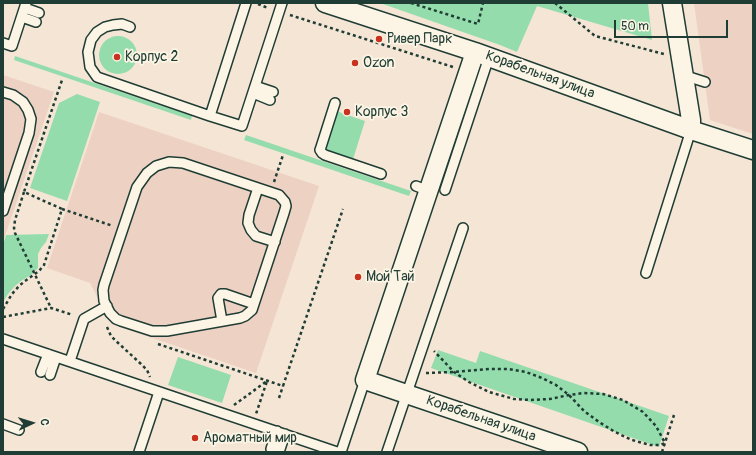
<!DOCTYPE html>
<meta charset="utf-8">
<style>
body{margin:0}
#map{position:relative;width:756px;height:455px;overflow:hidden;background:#f5e5d5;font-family:Pangolin,sans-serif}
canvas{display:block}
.frame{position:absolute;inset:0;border:4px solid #1f3d34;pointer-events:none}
.north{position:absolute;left:12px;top:403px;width:40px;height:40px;-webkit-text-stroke:3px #fcf5e5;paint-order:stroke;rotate:86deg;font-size:11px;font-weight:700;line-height:16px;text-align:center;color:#1f3d34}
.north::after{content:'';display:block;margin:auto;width:14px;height:18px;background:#1f3d34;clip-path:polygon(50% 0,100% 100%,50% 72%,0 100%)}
.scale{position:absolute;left:614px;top:20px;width:114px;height:18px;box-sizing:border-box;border:2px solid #1f3d34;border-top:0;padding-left:5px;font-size:12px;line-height:14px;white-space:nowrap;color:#1f3d34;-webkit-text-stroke:3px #fcf5e5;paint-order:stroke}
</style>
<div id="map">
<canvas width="756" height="455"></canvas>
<div class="frame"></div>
<div class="north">С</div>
<div class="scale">50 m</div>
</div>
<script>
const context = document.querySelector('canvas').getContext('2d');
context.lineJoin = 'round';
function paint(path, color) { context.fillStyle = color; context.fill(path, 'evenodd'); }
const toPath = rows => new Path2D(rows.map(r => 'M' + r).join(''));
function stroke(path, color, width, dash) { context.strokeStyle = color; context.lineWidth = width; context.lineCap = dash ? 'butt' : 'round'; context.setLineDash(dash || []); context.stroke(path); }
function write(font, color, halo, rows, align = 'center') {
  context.font = font + ' Pangolin,sans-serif'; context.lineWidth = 3.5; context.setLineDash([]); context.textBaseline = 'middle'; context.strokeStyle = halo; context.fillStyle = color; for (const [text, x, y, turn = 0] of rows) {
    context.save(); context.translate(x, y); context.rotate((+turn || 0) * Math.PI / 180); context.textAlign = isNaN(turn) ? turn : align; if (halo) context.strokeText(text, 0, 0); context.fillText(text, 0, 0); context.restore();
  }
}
paint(toPath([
 [694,3,753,3,753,134,710,120],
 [3,75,54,92,3,242],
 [99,112,319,186,256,373,111,324,90,283,47,268]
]), '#edd1c2');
paint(toPath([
 [380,3,648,3,652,40,537,6,517,52,500,45],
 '99 55a19 19 0 1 1 38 0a19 19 0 1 1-38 0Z',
 [15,56,192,116,191,120,14,60],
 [77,94,100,102,67,201,30,188,59,103],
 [336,111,365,121,353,159,324,149],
 [246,135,411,191,409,196,244,140],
 [49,234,46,242,41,248,38,254,38,268,31,275,21,281,15,286,8,294,3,302,3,245,6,235],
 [438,350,476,363,480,351,669,416,659,447,431,368],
 [178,357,231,375,222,403,168,385]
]), '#94dcac');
const service = toPath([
 [246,3,210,116,242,126,282,3],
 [25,8,39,13],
 [22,17,36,22],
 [130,27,122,24,113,25,105,27,97,32,91,40,88,52,90,67,97,77,210,116],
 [3,43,12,46,26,3],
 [683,75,705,82],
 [255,86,273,92],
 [3,92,13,95,23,102,28,110,31,119,29,133,3,211],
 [253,93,270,100],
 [335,103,321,147,320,150,322,153,325,155,381,174],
 [169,162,183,163,279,195,285,202,286,206,284,213,252,310,245,316,240,318,167,331,152,331,121,321,116,319,110,313,104,301,103,290,104,285,137,187,147,173,156,166,169,162],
 [416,186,429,191],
 [258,188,249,215,248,223,251,230,256,236,275,242],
 [445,190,489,57],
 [646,273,691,130],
 [222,321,218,298,221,294,225,294,254,304],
 [3,339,337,452],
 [70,361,84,319,107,306],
 [41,372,48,354],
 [50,375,56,357],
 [3,424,19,430],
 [271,449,277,431],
 [139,452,159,392],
 [279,452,285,434],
 [341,452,365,380],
 [387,452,463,228]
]);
const minor = toPath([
 [325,3,475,52,691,130,753,150],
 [672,3,691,120,691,130],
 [475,52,365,380,578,452]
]);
stroke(service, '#1f3d34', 12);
stroke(minor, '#1f3d34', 21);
stroke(toPath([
 [411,3,478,24,483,3],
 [555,3,595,36,664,54],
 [258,4,268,8],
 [290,15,453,67],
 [274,182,283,155],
 [24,192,15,220,14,228,15,233,51,308],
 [62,209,113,226],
 [3,309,12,294,19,286,25,281,39,271,44,265,62,209,24,192,62,80],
 [3,317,51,308,73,315],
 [107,327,111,336,116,341,141,364,147,370,150,377],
 [158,344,283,386,343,209],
 [426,373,454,372,489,369,508,369,526,372,542,378,556,385,569,395,584,411,599,422,615,432,632,440,650,445,660,445,665,443,656,426,643,412,623,400,603,394,584,393,569,395,550,399,530,400,514,399,489,392,469,382,454,372,434,351],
 [279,398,283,386],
 [234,405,267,381,256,414],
 [662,452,674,415]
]), '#1f3d34', 2.5, [3, 3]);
stroke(service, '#fcf5e5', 9);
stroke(minor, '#fcf5e5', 18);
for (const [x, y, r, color] of [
 [379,39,4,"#c8321e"],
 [117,57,4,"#c8321e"],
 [355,63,4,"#c8321e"],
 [347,112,4,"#c8321e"],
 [358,277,4,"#c8321e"],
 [195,438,4,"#c8321e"]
]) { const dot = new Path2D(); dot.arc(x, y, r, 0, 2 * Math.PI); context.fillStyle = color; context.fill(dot); stroke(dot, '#fcf5e5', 1.5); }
write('14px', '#1f3d34', '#fcf5e5', [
 ["Ривер Парк",387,39],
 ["Корпус 2",125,57],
 ["Ozon",363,63],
 ["Корпус 3",355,112],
 ["Мой Тай",366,277],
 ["Ароматный мир",203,438]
], 'left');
write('14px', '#1f3d34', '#fcf5e5', [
 ["Корабельная улица",540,75,20],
 ["Корабельная улица",481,419,19]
]);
</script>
